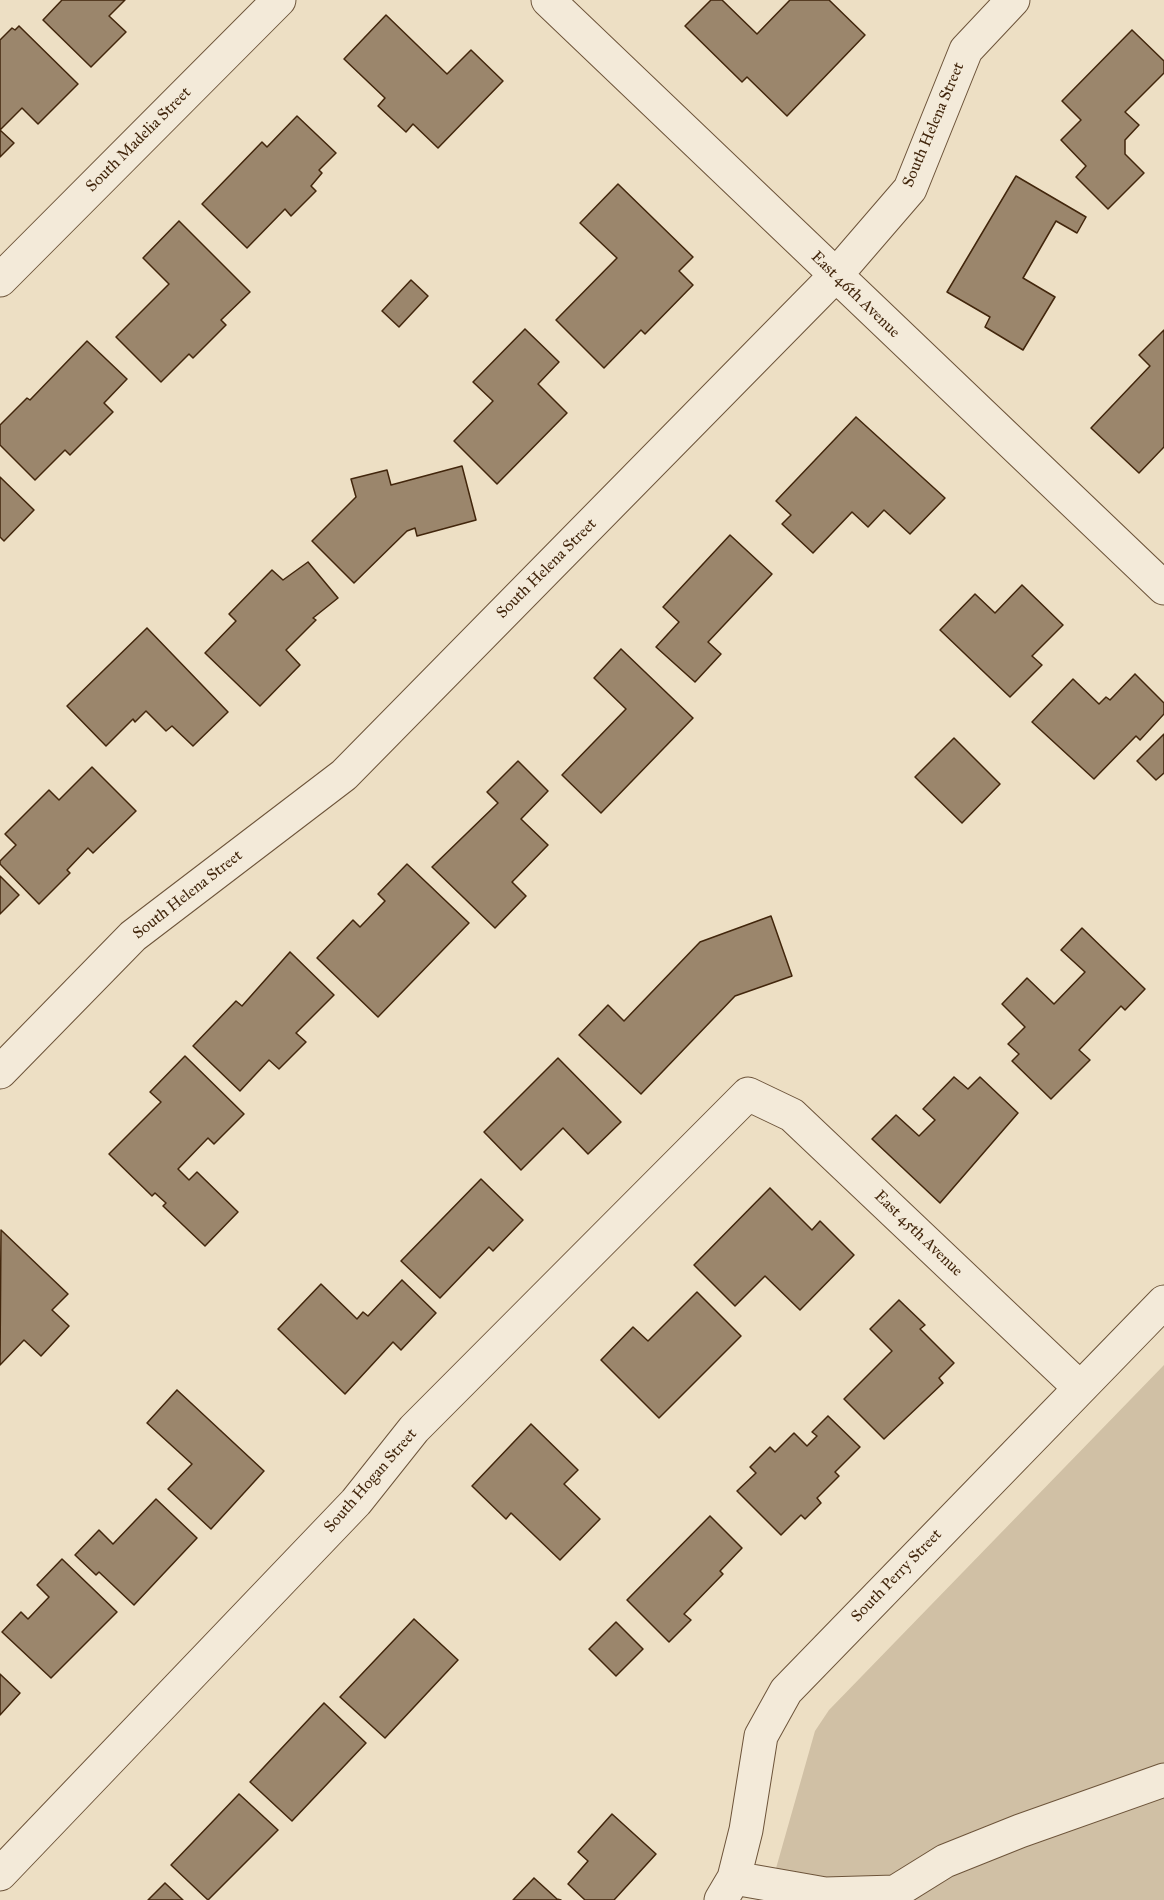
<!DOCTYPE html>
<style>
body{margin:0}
canvas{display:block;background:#eddfc4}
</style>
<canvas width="1164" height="1900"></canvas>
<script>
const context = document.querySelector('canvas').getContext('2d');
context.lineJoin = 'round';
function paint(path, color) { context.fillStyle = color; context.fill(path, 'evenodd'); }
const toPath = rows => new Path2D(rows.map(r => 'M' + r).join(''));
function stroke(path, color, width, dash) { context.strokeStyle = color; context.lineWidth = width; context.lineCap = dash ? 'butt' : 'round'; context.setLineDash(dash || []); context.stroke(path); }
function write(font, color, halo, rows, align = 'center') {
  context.font = font + ' "IM FELL Great Primer",serif'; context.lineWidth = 6; context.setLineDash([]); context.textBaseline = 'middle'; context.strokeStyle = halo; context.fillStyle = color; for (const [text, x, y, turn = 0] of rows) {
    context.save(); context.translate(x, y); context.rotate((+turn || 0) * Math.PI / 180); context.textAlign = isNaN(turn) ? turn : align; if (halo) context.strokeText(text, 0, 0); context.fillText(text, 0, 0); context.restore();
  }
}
paint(toPath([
 [1164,1365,1164,1900,786,1900,771,1886,815,1731,829,1710]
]), '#d0c0a5');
const building = toPath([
 [62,0,125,0,109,16,126,32,91,67,43,20,62,0],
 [711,0,722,0,757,34,790,0,829,0,865,35,787,116,747,77,742,82,685,26,711,0],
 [386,15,447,74,471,50,503,81,438,148,413,124,406,132,378,106,385,98,344,59,386,15],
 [19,26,78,84,38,124,22,108,0,130,14,143,0,157,0,40,12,28,15,30,19,26],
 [1132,30,1164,61,1164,73,1125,112,1139,125,1125,140,1125,154,1144,173,1108,209,1076,177,1086,166,1061,140,1081,120,1062,101,1132,30],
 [297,116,336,153,319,170,322,173,311,186,316,191,291,216,285,209,247,248,202,204,262,142,267,147,297,116],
 [1016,176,1086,217,1077,233,1056,221,1023,278,1055,297,1023,350,985,327,990,317,947,292,1016,176],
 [618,184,693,257,679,271,693,285,645,334,641,330,604,368,556,320,617,258,580,223,618,184],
 [179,221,250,292,221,320,226,325,193,358,189,354,161,382,116,337,169,284,143,258,179,221],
 [411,280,428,296,399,327,382,311,411,280],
 [525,329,559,362,538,384,567,413,497,484,454,441,493,401,473,382,525,329],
 [1164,330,1164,447,1139,473,1091,428,1150,366,1139,355,1164,330],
 [87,341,127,379,104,403,113,412,70,455,65,450,35,480,0,445,0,425,27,398,30,400,87,341],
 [856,417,945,498,910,534,884,510,868,527,852,512,813,553,782,524,791,515,776,501,856,417],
 [462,466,476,520,417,536,415,528,407,531,354,583,312,541,356,497,351,479,387,470,391,485,462,466],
 [0,477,34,510,4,541,0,537,0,477],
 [730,535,772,574,708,642,721,654,695,682,656,647,679,622,663,607,730,535],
 [308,562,338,598,313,618,316,620,286,650,300,665,260,706,205,653,236,621,229,614,272,570,283,580,308,562],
 [1022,585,1063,625,1032,656,1042,665,1010,697,940,630,975,594,995,613,1022,585],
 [147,628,228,712,193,746,172,726,166,731,146,711,135,722,133,719,106,746,67,706,147,628],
 [621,649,693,718,601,813,562,775,626,709,594,678,621,649],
 [1135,674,1164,703,1164,714,1140,740,1136,736,1094,779,1032,722,1073,679,1099,704,1106,697,1110,700,1135,674],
 [1164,734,1164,773,1156,780,1137,761,1164,734],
 [954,738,1000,784,962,823,915,777,954,738],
 [518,761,548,791,521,819,548,845,512,882,526,896,495,928,432,867,498,803,487,792,518,761],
 [92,767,136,811,93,853,88,848,67,870,70,873,39,904,0,864,0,861,16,845,5,834,49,790,59,800,92,767],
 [407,864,469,923,378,1017,317,958,353,920,360,927,385,901,378,894,407,864],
 [0,876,19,895,0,914,0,876],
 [771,916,792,976,735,996,641,1094,579,1035,608,1005,624,1021,700,942,771,916],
 [1082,928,1145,989,1125,1010,1121,1006,1079,1050,1090,1060,1051,1099,1012,1061,1019,1054,1008,1044,1025,1027,1002,1004,1027,978,1054,1004,1085,972,1061,950,1082,928],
 [290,952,334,995,296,1033,306,1042,279,1069,269,1060,240,1091,193,1046,236,1001,242,1006,290,952],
 [185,1056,244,1114,214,1144,208,1138,178,1169,189,1180,197,1172,238,1212,205,1246,163,1206,166,1203,155,1193,152,1196,109,1154,161,1102,150,1092,185,1056],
 [558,1058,621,1122,588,1154,563,1128,521,1170,484,1132,558,1058],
 [954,1077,968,1089,980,1077,1018,1113,940,1203,872,1139,896,1115,919,1136,935,1120,923,1109,954,1077],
 [481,1179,523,1220,493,1251,489,1247,440,1298,401,1261,481,1179],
 [770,1188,812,1230,820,1221,854,1255,800,1310,765,1276,735,1306,694,1265,770,1188],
 [1,1230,68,1294,52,1310,69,1326,41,1356,24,1340,0,1365,1,1230],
 [402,1280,436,1313,401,1350,393,1342,345,1394,278,1329,321,1284,357,1319,363,1312,368,1316,402,1280],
 [697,1292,741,1336,659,1418,601,1360,633,1327,648,1341,697,1292],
 [899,1300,925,1325,920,1329,954,1363,939,1378,943,1383,884,1439,844,1399,892,1351,870,1329,899,1300],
 [177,1390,264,1471,211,1529,168,1489,192,1464,147,1423,177,1390],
 [828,1416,860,1447,835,1472,839,1476,817,1498,821,1503,805,1519,801,1515,781,1535,737,1491,756,1473,750,1467,770,1447,775,1452,794,1433,807,1446,817,1436,812,1432,828,1416],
 [531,1424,578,1470,564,1484,600,1519,560,1560,511,1513,506,1519,472,1486,531,1424],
 [156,1499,197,1538,134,1605,99,1572,96,1575,75,1555,99,1530,113,1544,156,1499],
 [710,1516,742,1548,720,1571,723,1574,684,1614,691,1620,669,1642,627,1600,710,1516],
 [62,1559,117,1612,51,1678,2,1632,21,1612,28,1619,49,1597,37,1585,62,1559],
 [414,1619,458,1660,385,1738,340,1697,414,1619],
 [616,1622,643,1649,616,1676,589,1649,616,1622],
 [0,1674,20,1693,0,1715,0,1674],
 [324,1703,366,1743,292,1821,250,1782,324,1703],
 [239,1794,278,1830,208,1900,171,1865,239,1794],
 [612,1814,656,1854,614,1900,585,1900,568,1884,588,1861,578,1852,612,1814],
 [534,1878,557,1899,561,1900,513,1900,534,1878],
 [165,1883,183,1900,148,1900,165,1883]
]);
paint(building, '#9b866c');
stroke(building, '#42260c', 1.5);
const minor = toPath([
 [548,0,1164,588],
 [0,280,279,0],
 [0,1072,133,936,344,775,835,276,910,189,966,50,1013,0],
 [0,1874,356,1502,414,1429,748,1094,792,1115,1079,1387],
 [734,1878,825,1894,895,1892,945,1861,1020,1831,1164,1780],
 [721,1900,734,1878,746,1830,761,1736,786,1691,1164,1302]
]);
stroke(minor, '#6d543a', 35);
stroke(minor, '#f3ead9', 33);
write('16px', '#42260c', '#f3ead9', [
 ["South Helena Street",934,125,-67],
 ["South Madelia Street",139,140,-45],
 ["East 46th Avenue",855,295,44],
 ["South Helena Street",547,569,-45],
 ["South Helena Street",188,895,-38],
 ["East 45th Avenue",918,1234,44],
 ["South Hogan Street",371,1481,-49],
 ["South Perry Street",897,1576,-46]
]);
</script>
